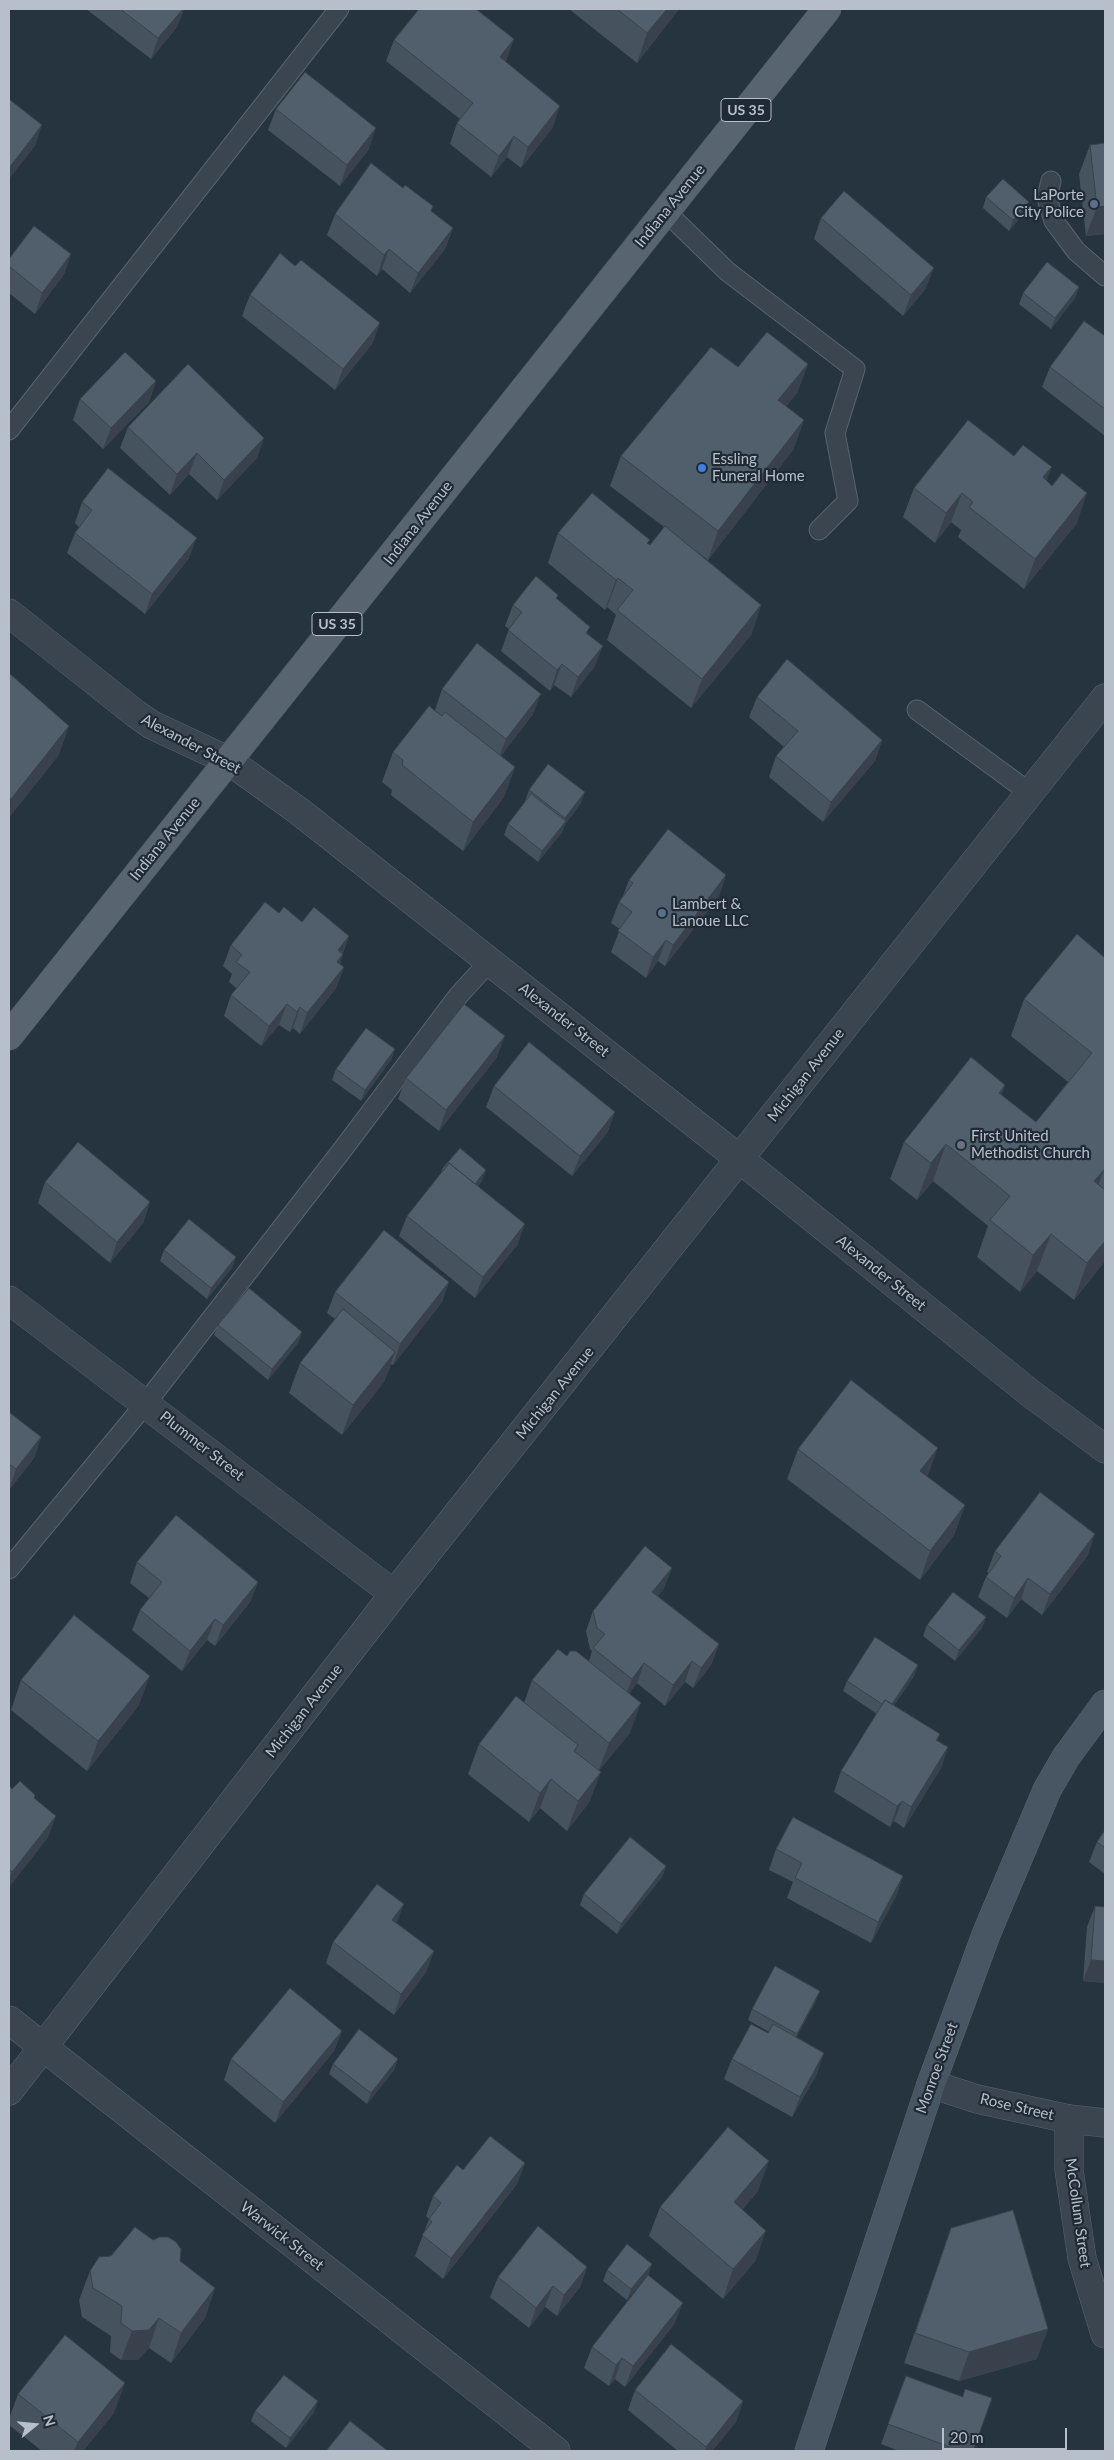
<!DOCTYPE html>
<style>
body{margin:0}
#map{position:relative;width:1114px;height:2460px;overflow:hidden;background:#263440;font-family:Lato,sans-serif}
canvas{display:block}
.frame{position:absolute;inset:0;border:10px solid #b7c0ca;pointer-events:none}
.north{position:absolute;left:10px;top:2400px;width:50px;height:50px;-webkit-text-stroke:4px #1f2a35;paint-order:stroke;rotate:73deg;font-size:14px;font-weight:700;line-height:20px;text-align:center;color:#b7c0ca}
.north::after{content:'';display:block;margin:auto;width:18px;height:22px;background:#b7c0ca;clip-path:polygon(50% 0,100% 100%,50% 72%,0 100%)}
.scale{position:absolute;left:942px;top:2428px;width:125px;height:22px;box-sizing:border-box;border:2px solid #b7c0ca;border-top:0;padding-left:6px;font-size:15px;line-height:18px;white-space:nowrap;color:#b7c0ca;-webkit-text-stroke:4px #1f2a35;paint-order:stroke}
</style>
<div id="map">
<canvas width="1114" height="2460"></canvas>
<div class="frame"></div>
<div class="north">N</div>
<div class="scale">20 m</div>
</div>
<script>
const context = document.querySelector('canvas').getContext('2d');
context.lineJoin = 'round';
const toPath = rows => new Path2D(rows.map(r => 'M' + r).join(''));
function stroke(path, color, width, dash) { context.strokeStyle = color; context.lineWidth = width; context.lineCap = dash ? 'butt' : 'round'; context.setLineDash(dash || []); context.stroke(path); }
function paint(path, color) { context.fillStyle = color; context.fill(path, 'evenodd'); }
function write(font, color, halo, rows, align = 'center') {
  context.font = font + ' Lato,sans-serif'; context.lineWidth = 4.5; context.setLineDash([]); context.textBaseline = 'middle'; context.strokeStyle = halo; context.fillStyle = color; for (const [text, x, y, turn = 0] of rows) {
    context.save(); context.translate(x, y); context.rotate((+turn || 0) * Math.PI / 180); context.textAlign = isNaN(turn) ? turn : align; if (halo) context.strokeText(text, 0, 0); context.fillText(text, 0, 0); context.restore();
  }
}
const service = toPath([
 [1051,181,1047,198,1054,221,1076,251,1105,276],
 [665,211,728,272,855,369,835,433,848,501,819,530],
 [9,430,339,9],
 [917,710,1030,793],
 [9,1569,146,1403,343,1149,458,996,490,961]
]);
const minor = toPath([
 [9,613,136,714,152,725,229,761,300,812,741,1160,1030,1393,1105,1449],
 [9,1300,394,1594],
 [9,2020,556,2451],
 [9,2091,394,1594,1105,698],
 [1069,2119,1069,2170,1082,2258,1105,2334]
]);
const tertiary = toPath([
 [931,2084,977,2099,1069,2119,1105,2123]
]);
const secondary = toPath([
 [809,2451,931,2084,987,1932,1047,1790,1066,1757,1105,1704]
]);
const primary = toPath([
 [9,1036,827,9]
]);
stroke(service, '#58636d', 21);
stroke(minor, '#58636d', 29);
stroke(tertiary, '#58636d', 29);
stroke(secondary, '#58636d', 29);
stroke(primary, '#47515c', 29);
stroke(service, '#3a4550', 19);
stroke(minor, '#3a4550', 28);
stroke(tertiary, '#3a4550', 28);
stroke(secondary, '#485563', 28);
stroke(primary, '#586570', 28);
paint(toPath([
 [86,9,184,9,177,27,151,59],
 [569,9,679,9,637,63],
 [394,40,507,59,505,62,553,127,521,168,507,157,491,177,450,144,457,123,460,119,386,61],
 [276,109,369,149,340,186,268,130],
 [1090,145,1105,234,1086,236,1079,174],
 [986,197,1025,212,1009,231,983,208],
 [431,211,453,228,445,249,410,293,382,269,377,276,327,235,335,214],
 [821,218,926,288,903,316,814,239],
 [71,254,64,274,35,314,9,293,9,259],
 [295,266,380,323,372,344,335,390,242,316,250,295],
 [1079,287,1075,298,1051,329,1019,304,1023,293],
 [1105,336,1105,436,1042,387,1050,367],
 [808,364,797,393,786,406,804,420,793,450,708,560,695,550,761,605,751,635,691,708,607,640,616,615,607,607,605,610,548,563,558,533,650,545,664,527,610,486,621,456,738,367],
 [156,381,149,402,103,449,73,420,80,399],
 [128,427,264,438,257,458,217,500,189,474,170,495,120,448],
 [1047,481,1077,523,1024,589,958,537,961,530,951,522,935,543,903,517,914,488],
 [82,502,189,558,145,614,67,553,75,533,79,527,75,523],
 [557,599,588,634,595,666,571,697,554,685,550,691,501,651,509,629,505,626,513,605],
 [442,689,533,714,501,756,515,767,504,797,463,851,391,795,392,790,382,782,393,752,442,716,435,710],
 [757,697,882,740,875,761,823,822,769,777,776,756,784,747,749,717],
 [529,790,581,803,564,826,562,832,538,862,504,835,508,824,526,801,525,801],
 [726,875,719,896,665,966,658,961,646,978,611,952,620,929,611,923,619,902,623,896,629,880],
 [279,913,302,922,349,936,343,953,340,964,344,967,336,988,300,1034,293,1028,290,1032,279,1025,261,1046,224,1016,231,995,237,989,229,982,232,974,223,966,231,945],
 [1105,958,1105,1261,1074,1300,1037,1271,1020,1292,977,1257,988,1226,933,1181,917,1200,890,1179,904,1142,1005,1085,1001,1095,1036,1122,1068,1082,1011,1036,1024,999],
 [395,1049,391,1060,361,1101,332,1080,336,1069],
 [497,1057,439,1131,398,1099,406,1078],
 [494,1086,615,1112,607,1133,572,1176,486,1107],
 [442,1169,482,1181,478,1186,518,1244,475,1298,399,1236,407,1216,440,1175],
 [45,1182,150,1202,143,1223,110,1263,38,1203],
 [164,1250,236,1257,232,1268,207,1299,160,1261],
 [449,1282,442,1302,393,1365,391,1364,384,1382,342,1435,289,1393,300,1363,335,1319,327,1313,335,1292],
 [218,1325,302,1332,298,1343,268,1380,214,1335],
 [9,1412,41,1437,34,1458,9,1490],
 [798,1449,928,1477,965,1505,954,1535,920,1580,787,1479],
 [995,1551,1088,1555,1042,1615,1021,1599,1007,1618,978,1597,986,1577,989,1573,987,1572],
 [137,1562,258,1582,250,1602,215,1646,207,1640,182,1671,132,1630,140,1610,149,1598,130,1583],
 [672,1568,664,1588,658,1596,719,1644,711,1665,693,1688,685,1682,665,1706,637,1683,629,1693,630,1733,599,1770,590,1801,567,1831,540,1808,529,1822,468,1774,479,1744,524,1703,532,1680,567,1656,589,1661,592,1651,590,1649,586,1631,593,1611],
 [986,1617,982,1628,955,1661,923,1636,927,1625],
 [918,1665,914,1676,894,1705,940,1734,937,1741,948,1747,941,1768,904,1828,894,1821,890,1827,834,1792,841,1771,877,1714,843,1691,847,1681],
 [21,1680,139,1705,87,1771,11,1710],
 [9,1785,12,1789,34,1798,56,1816,48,1837,9,1887],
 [1105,1830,1105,1874,1089,1862,1097,1842],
 [776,1849,903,1876,896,1896,871,1943,787,1898,793,1882,769,1870],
 [666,1866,662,1877,617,1934,580,1905,584,1894],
 [1095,1906,1105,1983,1083,1981,1087,1927],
 [397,1923,434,1951,426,1972,394,2015,326,1963,333,1942],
 [816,2001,796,2037,817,2074,792,2117,724,2079,732,2059,768,2033,769,2032,748,2020,752,2009],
 [342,2031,334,2051,275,2123,224,2080,231,2059],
 [398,2059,394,2070,367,2104,329,2074,333,2064],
 [525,2163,517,2184,443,2279,415,2256,429,2219,426,2216,433,2196,463,2170],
 [758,2191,742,2210,756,2260,723,2299,649,2236,660,2207],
 [951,2228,1037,2359,959,2381,904,2363],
 [111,2256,180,2261,215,2288,205,2318,171,2363,149,2348,138,2360,121,2360,110,2352,111,2336,82,2317,79,2300,90,2271],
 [652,2264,648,2275,627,2300,603,2281,607,2270],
 [587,2267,580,2287,557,2316,545,2307,529,2328,490,2297,498,2277],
 [675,2323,625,2387,615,2379,609,2386,584,2368,592,2347],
 [906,2376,962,2397,965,2389,992,2398,973,2451,899,2451,881,2444],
 [635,2390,743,2401,736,2422,712,2451,678,2451,628,2410],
 [18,2394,114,2413,83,2451,42,2451,9,2425,9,2419],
 [255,2411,314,2412,286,2448,251,2421]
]), '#46525e');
paint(toPath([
 [183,9,184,9,177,27,151,59,158,38],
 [667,9,679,9,637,63,647,33],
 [514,39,507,59,492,78,500,57],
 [560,106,553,127,521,168,528,147],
 [42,125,35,146,9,179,9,170,10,167],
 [376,128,369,149,340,186,347,165],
 [514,136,507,157,491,177,499,156],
 [1029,202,1025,212,1009,231,1013,220],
 [1105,206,1105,234,1086,236,1097,207],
 [453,228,445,249,410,293,418,273],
 [389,249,382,269,377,276,384,255],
 [71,254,64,274,35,314,42,293],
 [934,268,926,288,903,316,911,295],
 [1079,287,1075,298,1051,329,1055,318],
 [380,323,372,344,335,390,343,369],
 [808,364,797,393,767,430,778,400],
 [156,381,149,402,103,449,111,428],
 [804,420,793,450,708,560,718,531],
 [264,438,257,458,217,500,224,480],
 [197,453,189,474,170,495,177,474],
 [1052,467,1041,496,1043,477],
 [962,493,951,522,935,543,946,513],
 [1087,493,1077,523,1024,589,1035,559],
 [197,538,189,558,145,614,152,594],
 [618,578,607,607,605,610,616,580],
 [761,605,751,635,691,708,702,679],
 [603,646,595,666,571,697,578,677],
 [562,664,554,685,550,691,557,670],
 [541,694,533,714,498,760,506,739],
 [69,726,59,755,9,818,9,805,11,799],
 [882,740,875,761,823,822,831,802],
 [515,767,504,797,463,851,473,822],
 [585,792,581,803,564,826,562,832,538,862,542,851,564,824,565,818],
 [726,875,719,896,665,966,673,945],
 [349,936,341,957,343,954,336,975,338,950],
 [666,940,658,961,646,978,653,957],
 [344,967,336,988,300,1034,307,1013],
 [287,1004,279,1025,261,1046,269,1026],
 [300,1007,293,1028,290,1032,297,1012],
 [505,1036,497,1057,439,1131,446,1110],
 [395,1049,391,1060,361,1101,365,1090],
 [1005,1085,992,1122,999,1093],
 [615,1112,607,1133,572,1176,580,1156],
 [946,1144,933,1181,917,1200,931,1163],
 [486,1170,482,1181,465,1202,469,1192],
 [1104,1170,1090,1207,1094,1181],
 [150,1202,143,1223,110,1263,117,1242],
 [525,1224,518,1244,475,1298,483,1277],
 [1051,1234,1037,1271,1020,1292,1033,1255],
 [1105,1241,1105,1261,1074,1300,1087,1263],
 [236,1257,232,1268,207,1299,211,1288],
 [449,1282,442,1302,393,1365,400,1344],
 [302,1332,298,1343,268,1380,272,1369],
 [395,1352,384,1382,342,1435,353,1405],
 [41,1437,34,1458,9,1490,16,1469],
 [938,1448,927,1478,920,1471],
 [965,1505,954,1535,920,1580,930,1551],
 [1095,1534,1088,1555,1042,1615,1050,1594],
 [672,1568,664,1588,645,1612,652,1592],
 [1028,1578,1021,1599,1007,1618,1014,1598],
 [258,1582,250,1602,215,1646,223,1625],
 [986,1617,982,1628,955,1661,959,1650],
 [215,1619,207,1640,182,1671,190,1651],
 [719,1644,711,1665,693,1688,701,1668],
 [692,1661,685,1682,665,1706,673,1685],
 [644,1663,637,1683,624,1700,632,1679],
 [918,1665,914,1676,885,1719,889,1709],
 [150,1676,139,1705,87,1771,98,1741],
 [641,1703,630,1733,598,1772,609,1743],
 [948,1747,941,1768,904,1828,911,1807],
 [601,1772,590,1801,567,1831,578,1801],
 [551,1779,540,1808,529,1822,540,1793],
 [902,1801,894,1821,890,1827,897,1806],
 [56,1816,48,1837,9,1887,9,1880,12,1872],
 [666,1866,662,1877,617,1934,621,1924],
 [903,1876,896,1896,871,1943,878,1922],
 [404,1904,396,1925,392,1920],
 [434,1951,426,1972,394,2015,401,1994],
 [1091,1960,1105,1961,1105,1983,1083,1981],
 [820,1991,816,2001,793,2044,797,2034],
 [342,2031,334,2051,275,2123,283,2102],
 [824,2053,817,2074,792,2117,800,2097],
 [398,2059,394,2070,367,2104,371,2093],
 [769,2161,758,2191,723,2232,734,2202],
 [525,2163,517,2184,443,2279,451,2258],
 [766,2231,756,2260,723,2299,733,2269],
 [652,2264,648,2275,627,2300,631,2289],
 [587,2267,580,2287,557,2316,564,2295],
 [553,2286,545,2307,529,2328,536,2308],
 [215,2288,205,2318,171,2363,181,2333],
 [683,2303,675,2323,625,2387,633,2366],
 [159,2318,149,2348,138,2360,121,2360,132,2331],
 [1048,2329,1037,2359,959,2381,969,2352],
 [622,2358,615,2379,609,2386,616,2365],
 [125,2383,114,2413,83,2451,74,2451,78,2442],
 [318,2401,314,2412,286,2448,290,2438],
 [743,2401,736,2422,712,2451,705,2451,706,2447]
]), '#39424c');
const building = toPath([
 [120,9,183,9,158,38,120,9],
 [419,9,476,9,514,39,500,57,560,106,528,147,514,136,499,156,457,123,473,103,394,40,419,9],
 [617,9,667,9,647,33,617,9],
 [305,72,376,128,347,165,276,109,305,72],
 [9,99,42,125,10,167,9,166,9,99],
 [1105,143,1105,206,1097,207,1090,145,1105,143],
 [371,163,403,188,405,185,433,206,431,211,453,228,418,273,389,249,384,255,335,214,371,163],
 [1003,179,1029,202,1013,220,986,197,1003,179],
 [844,191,934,268,911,295,821,218,844,191],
 [34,226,71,254,42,293,9,266,9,259,34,226],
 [280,253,295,266,301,260,380,323,343,369,250,295,280,253],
 [1047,262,1079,287,1055,318,1023,293,1047,262],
 [1084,321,1105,336,1105,409,1050,367,1084,321],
 [767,332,808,364,778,400,804,420,718,531,621,456,711,347,738,367,767,332],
 [125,352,156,381,111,428,80,399,125,352],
 [188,364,264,438,224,480,197,453,177,474,128,427,188,364],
 [968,420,1014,456,1023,445,1052,467,1043,477,1052,486,1062,473,1087,493,1035,559,969,507,973,502,962,493,946,513,914,488,968,420],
 [108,468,197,538,152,594,75,533,92,510,82,502,108,468],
 [592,493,650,540,647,543,650,545,665,526,761,605,702,679,617,610,633,590,618,578,616,580,558,533,592,493],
 [536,576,558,595,556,598,590,627,586,633,603,646,578,677,562,664,557,670,508,630,522,612,513,605,536,576],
 [477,643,541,694,506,739,442,689,477,643],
 [787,659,882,740,831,802,776,756,798,731,757,697,787,659],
 [9,673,69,726,11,799,9,798,9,673],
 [429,706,442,716,445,712,515,767,473,822,402,765,403,760,393,752,429,706],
 [548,764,585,792,565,818,529,790,548,764],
 [531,794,566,821,542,851,508,824,531,794],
 [668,829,726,875,673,945,666,940,653,957,618,931,632,912,619,902,633,883,629,880,668,829],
 [265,902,279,913,284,907,302,922,314,907,349,936,338,950,343,954,337,962,344,967,307,1013,300,1007,297,1012,287,1004,269,1026,231,995,250,972,236,962,242,955,231,945,265,902],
 [1077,934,1105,958,1105,1171,1104,1170,1094,1181,1105,1190,1105,1241,1087,1263,1051,1234,1033,1255,990,1220,1010,1196,946,1144,931,1163,904,1142,971,1057,1005,1085,999,1093,1036,1122,1092,1053,1024,999,1077,934],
 [464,1004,505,1036,446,1110,406,1078,464,1004],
 [366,1028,395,1049,365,1090,336,1069,366,1028],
 [529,1042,615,1112,580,1156,494,1086,529,1042],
 [78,1142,150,1202,117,1242,45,1182,78,1142],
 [460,1148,486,1170,475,1184,449,1163,443,1171,442,1169,460,1148],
 [449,1163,525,1224,483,1277,407,1216,449,1163],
 [189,1219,236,1257,211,1288,164,1250,189,1219],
 [384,1230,449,1282,400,1344,335,1292,384,1230],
 [249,1288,302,1332,272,1369,218,1325,249,1288],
 [343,1309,395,1352,353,1405,300,1363,343,1309],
 [851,1380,938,1448,920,1471,965,1505,930,1551,798,1449,851,1380],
 [9,1412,41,1437,16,1469,9,1464,9,1412],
 [1040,1492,1095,1534,1050,1594,1028,1578,1014,1598,986,1577,1001,1556,995,1551,1040,1492],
 [176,1515,258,1582,223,1625,215,1619,190,1651,140,1610,162,1582,137,1562,176,1515],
 [645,1546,672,1568,652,1592,719,1644,701,1668,692,1661,673,1685,644,1663,632,1679,593,1648,605,1634,597,1628,593,1611,645,1546],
 [953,1592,986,1617,959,1650,927,1625,953,1592],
 [74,1615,150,1676,98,1741,21,1680,74,1615],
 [875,1637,918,1665,892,1704,885,1700,882,1704,847,1681,875,1637],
 [558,1649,567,1656,570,1651,576,1651,641,1703,609,1743,532,1680,558,1649],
 [516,1696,578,1745,574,1751,601,1772,578,1801,551,1779,540,1793,479,1744,516,1696],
 [885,1700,940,1734,936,1740,948,1747,911,1807,902,1801,897,1806,841,1771,885,1700],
 [20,1781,35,1795,34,1798,56,1816,12,1872,9,1869,9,1785,12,1789,20,1781],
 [793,1817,903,1876,878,1922,795,1878,802,1863,776,1849,793,1817],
 [1105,1830,1105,1848,1097,1842,1105,1830],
 [630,1837,666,1866,621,1924,584,1894,630,1837],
 [377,1884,404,1904,392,1920,434,1951,401,1994,333,1942,377,1884],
 [1095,1906,1105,1907,1105,1961,1091,1960,1095,1906],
 [775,1966,820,1991,797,2034,752,2009,775,1966],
 [290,1988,342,2031,283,2102,231,2059,290,1988],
 [751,2024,768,2033,773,2024,824,2053,800,2097,732,2059,751,2024],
 [359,2029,398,2059,371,2093,333,2064,359,2029],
 [728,2127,769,2161,734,2202,766,2231,733,2269,660,2207,728,2127],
 [490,2136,525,2163,451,2258,422,2235,432,2222,429,2219,441,2203,433,2196,457,2165,463,2170,490,2136],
 [1013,2210,1048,2329,969,2352,915,2333,951,2228,1013,2210],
 [538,2226,587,2267,564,2295,553,2286,536,2308,498,2277,538,2226],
 [135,2227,153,2240,160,2237,168,2237,176,2242,181,2249,180,2261,215,2288,181,2333,159,2318,149,2330,132,2331,121,2323,122,2306,93,2288,90,2271,99,2257,111,2256,135,2227],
 [627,2244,652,2264,631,2289,607,2270,627,2244],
 [648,2275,683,2303,633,2366,622,2358,616,2365,592,2347,648,2275],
 [65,2335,125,2383,78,2442,18,2394,65,2335],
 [671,2344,743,2401,706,2447,635,2390,671,2344],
 [284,2375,318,2401,290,2438,255,2411,284,2375],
 [906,2376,963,2397,965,2389,992,2398,977,2440,956,2432,950,2447,888,2424,906,2376],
 [350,2421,388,2451,326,2451,350,2421]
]);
paint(building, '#515f6d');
stroke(building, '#39424c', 1);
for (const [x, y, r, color] of [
 [1094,204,5,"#5c6f8a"],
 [702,468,5,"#3f7fe0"],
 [662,913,5,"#5c6f8a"],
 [961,1145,5,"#6b7280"]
]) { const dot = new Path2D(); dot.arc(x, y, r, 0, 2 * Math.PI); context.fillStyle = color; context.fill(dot); stroke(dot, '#1f2a35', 2); }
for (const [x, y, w] of [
 [746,110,50],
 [337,624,50]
]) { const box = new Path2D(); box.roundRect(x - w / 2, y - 11.5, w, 23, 4); context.fillStyle = '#1f2a35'; context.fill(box); stroke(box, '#b7c0ca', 1); }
write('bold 14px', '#b7c0ca', null, [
 ["US 35",746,110],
 ["US 35",337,624]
]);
write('15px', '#b7c0ca', '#1f2a35', [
 ["LaPorte",1084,195,"right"],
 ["City Police",1084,212,"right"],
 ["Essling",712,459],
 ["Funeral Home",712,476],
 ["Lambert &",672,904],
 ["Lanoue LLC",672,921],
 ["First United",971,1136],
 ["Methodist Church",971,1153]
], 'left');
write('15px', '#b7c0ca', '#1f2a35', [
 ["Indiana Avenue",670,206,-51],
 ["Indiana Avenue",418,523,-52],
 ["Alexander Street",191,744,28],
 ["Indiana Avenue",165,839,-51],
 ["Alexander Street",564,1020,38],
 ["Michigan Avenue",806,1075,-52],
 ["Alexander Street",881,1273,39],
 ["Michigan Avenue",555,1393,-51],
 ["Plummer Street",202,1446,38],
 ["Michigan Avenue",304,1711,-52],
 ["Monroe Street",937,2068,-70],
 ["Rose Street",1017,2107,13],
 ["McCollum Street",1078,2213,82],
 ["Warwick Street",282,2236,38]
]);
</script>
